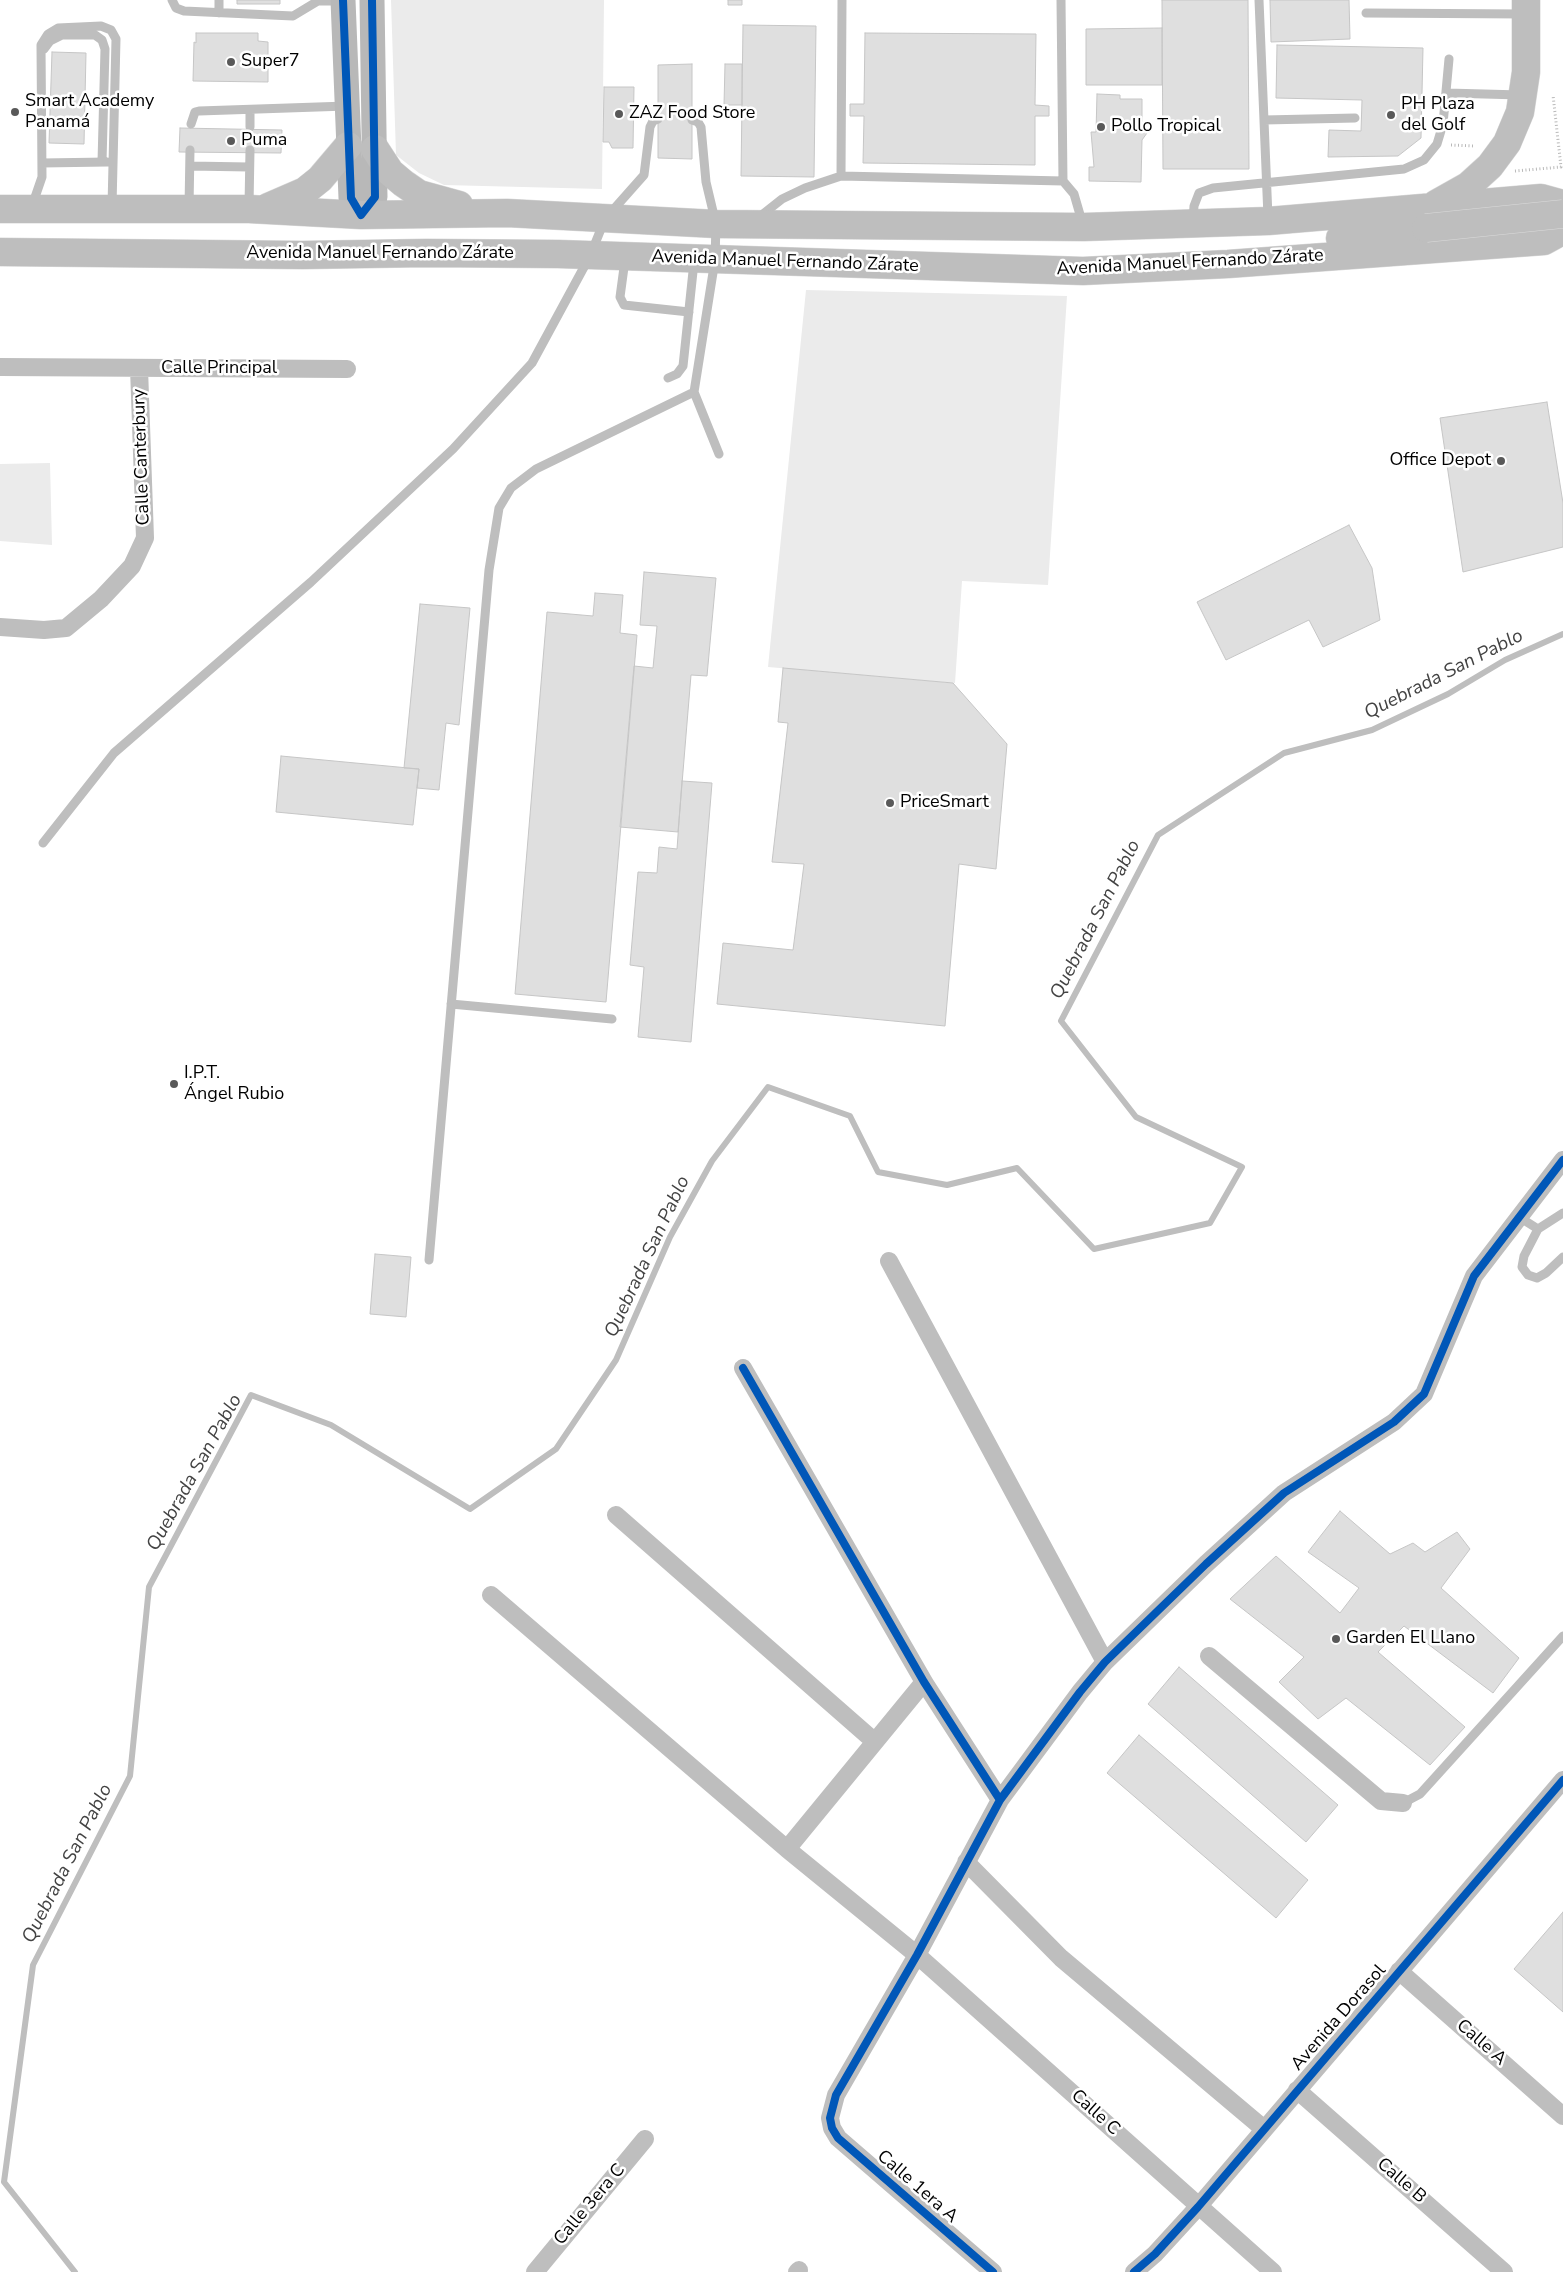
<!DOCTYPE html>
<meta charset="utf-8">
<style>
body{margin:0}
canvas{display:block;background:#fff}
</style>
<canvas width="1563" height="2272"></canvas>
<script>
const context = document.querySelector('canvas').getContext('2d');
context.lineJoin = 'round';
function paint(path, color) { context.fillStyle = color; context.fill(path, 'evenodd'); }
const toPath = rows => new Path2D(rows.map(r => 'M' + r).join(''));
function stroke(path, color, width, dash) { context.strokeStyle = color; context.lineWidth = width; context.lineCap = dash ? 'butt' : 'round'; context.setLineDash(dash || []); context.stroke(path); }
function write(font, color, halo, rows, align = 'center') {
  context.font = font + ' "Nunito Sans",sans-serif'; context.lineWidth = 5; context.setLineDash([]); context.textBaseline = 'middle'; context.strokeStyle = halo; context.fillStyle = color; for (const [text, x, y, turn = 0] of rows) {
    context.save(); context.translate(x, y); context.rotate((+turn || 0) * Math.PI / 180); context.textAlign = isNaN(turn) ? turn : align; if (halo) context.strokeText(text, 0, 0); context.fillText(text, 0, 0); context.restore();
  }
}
paint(toPath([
 [391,0,604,0,602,189,444,185,419,173,396,155],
 [806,290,1067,296,1048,585,962,581,955,683,768,667],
 [50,463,52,545,0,541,0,464]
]), '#ebebeb');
stroke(toPath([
 [75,2272,4,2182,33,1965,130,1776,149,1587,251,1395,331,1425,470,1509,556,1449,616,1360,670,1237,712,1161,768,1087,850,1116,878,1172,947,1185,1017,1168,1094,1249,1210,1223,1242,1167,1136,1117,1061,1021,1158,835,1284,753,1372,730,1448,694,1505,660,1563,634]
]), '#bebebe', 6);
const building = toPath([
 [237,0,280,0,280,4,237,4,237,0],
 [728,0,742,0,742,5,728,5,728,0],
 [1162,0,1248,0,1249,169,1163,169,1162,0],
 [1270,0,1349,0,1350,39,1271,42,1270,0],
 [743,25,816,26,814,177,741,176,743,25],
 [1162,28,1162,85,1086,85,1086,29,1162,28],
 [196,33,258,33,258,41,268,42,268,82,193,81,194,42,196,43,196,33],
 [865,33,1036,34,1035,105,1049,106,1049,116,1035,116,1035,165,863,163,864,116,850,116,850,104,864,104,865,33],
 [1277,45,1423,48,1421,138,1398,156,1328,157,1329,130,1361,131,1362,100,1276,98,1277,45],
 [52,52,86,53,84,144,49,143,52,52],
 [692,64,692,159,658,158,658,65,692,64],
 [725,64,742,64,742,105,724,105,725,64],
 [604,87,634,87,633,148,612,148,609,142,603,142,604,87],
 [1097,94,1120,95,1120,99,1142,99,1142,123,1147,128,1147,133,1142,140,1141,182,1089,181,1089,167,1094,167,1091,132,1096,132,1097,94],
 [180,128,282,130,281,153,179,152,180,128],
 [1547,402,1563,503,1563,547,1463,572,1440,418,1547,402],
 [1349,525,1372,568,1380,620,1323,647,1309,620,1226,660,1197,602,1349,525],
 [644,572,716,578,707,676,691,675,678,832,620,827,634,666,653,668,657,626,640,625,644,572],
 [595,593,623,595,620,633,637,635,606,1002,515,994,547,612,593,616,595,593],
 [420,604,470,608,459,725,446,723,439,790,417,788,419,769,404,768,420,604],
 [783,668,953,683,1007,744,996,869,959,864,945,1026,717,1004,723,943,793,950,804,864,772,862,788,723,778,722,783,668],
 [281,756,419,769,413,825,276,812,281,756],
 [682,781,712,783,691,1042,638,1037,644,967,630,965,638,872,657,873,659,847,677,849,682,781],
 [375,1254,411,1257,406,1317,370,1314,375,1254],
 [1340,1511,1390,1554,1413,1543,1425,1552,1457,1532,1470,1549,1441,1588,1519,1658,1493,1693,1404,1626,1378,1652,1465,1727,1430,1765,1346,1698,1318,1719,1279,1682,1304,1657,1230,1599,1276,1556,1340,1613,1359,1588,1308,1552,1340,1511],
 [1179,1667,1338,1805,1306,1842,1148,1704,1179,1667],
 [1139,1735,1308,1880,1276,1918,1107,1773,1139,1735],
 [1563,1912,1563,2012,1514,1969,1563,1912]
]);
paint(building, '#dfdfdf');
stroke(building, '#c6c6c6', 1);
const primary = toPath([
 [375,149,390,172,403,183,419,194,459,205],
 [1436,204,1468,186,1490,166,1507,143,1520,112,1526,72,1526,0],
 [268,207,305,191,320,179,348,146],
 [0,209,249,209,361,215,507,213,716,224,1084,227,1268,221,1541,198,1559,203,1563,208],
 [1340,238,1426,228],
 [0,252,303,255,426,253,558,254,1083,271,1228,264,1544,241,1555,235,1563,226]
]);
stroke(primary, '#dbdbdb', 29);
stroke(toPath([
 [1451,145,1475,146],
 [1515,171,1561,167,1553,95]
]), '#b9b9b9', 3, [1, 2.5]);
stroke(toPath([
 [172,0,176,8,184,11,293,16,318,1,342,1],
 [1061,0,1063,181,1074,194,1083,225],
 [1259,0,1268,217],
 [219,13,219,0],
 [1366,13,1524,14],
 [44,49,50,41,62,35,95,35,102,40,105,49,102,162],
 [1447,93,1521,95],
 [1264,120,1355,118],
 [191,124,195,112,199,111,347,106],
 [250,127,250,111],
 [42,163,107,162],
 [190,166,249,167],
 [841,176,1063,181],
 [32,206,42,177,41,45,48,34,58,28,101,26,111,30,116,39,112,206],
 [249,206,250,150],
 [189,207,190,150],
 [758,218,782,199,805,188,841,176,842,0],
 [1193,221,1194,206,1199,193,1213,188,1404,169,1424,160,1437,144,1443,124,1449,59],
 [625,260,620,297,624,305,689,312],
 [668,378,677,374,683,366,694,262],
 [694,392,719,454],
 [43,843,114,753,311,582,453,449,532,363,590,256,605,219,644,175,650,127,653,121,658,119],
 [451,1004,612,1019],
 [1563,1213,1538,1229,1524,1256,1522,1267,1528,1275,1537,1278,1546,1273,1563,1257],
 [1519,1217,1538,1229],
 [429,1260,489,570,499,508,511,488,536,469,694,392,715,260,716,224,706,182,701,127,698,122,692,120],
 [1403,1803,1420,1794,1563,1636]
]), '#bebebe', 9);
stroke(toPath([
 [0,367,347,369],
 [0,627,44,630,66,628,101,599,132,566,145,538,139,368],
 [889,1261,1105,1662],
 [743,1368,924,1682,1000,1800],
 [616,1515,874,1741],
 [491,1595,787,1849,917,1955,1273,2272],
 [1209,1656,1381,1801,1403,1803],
 [787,1849,924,1682],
 [966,1862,1061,1958,1264,2129],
 [1399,1971,1563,2116],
 [1297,2090,1504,2272],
 [535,2272,645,2139],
 [797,2272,799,2270],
 [993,2272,838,2138,832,2128,830,2118,836,2095,917,1955,1000,1800,1080,1692,1105,1662,1206,1564,1284,1493,1394,1422,1424,1394,1474,1276,1563,1160],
 [1134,2272,1155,2254,1198,2207,1563,1780]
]), '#bebebe', 18);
stroke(toPath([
 [343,0,351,198,361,215,375,197,372,0]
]), '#b8b8b8', 25);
stroke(primary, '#bebebe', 28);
const primaryBridge = toPath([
 [1426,228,1563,214]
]);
stroke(primaryBridge, '#dbdbdb', 29, []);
stroke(primaryBridge, '#bebebe', 28);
stroke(toPath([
 [343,0,351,198,361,215,375,197,372,0],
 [743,1368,924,1682,1000,1800],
 [993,2272,838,2138,832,2128,830,2118,836,2095,917,1955,1000,1800,1080,1692,1105,1662,1206,1564,1284,1493,1394,1422,1424,1394,1474,1276,1563,1160],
 [1134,2272,1155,2254,1198,2207,1563,1780]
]), '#0057b8', 8);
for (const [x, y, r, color] of [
 [231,62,5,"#595959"],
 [15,112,5,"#595959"],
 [619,114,5,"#595959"],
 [1391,115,5,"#595959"],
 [1101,127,5,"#595959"],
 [231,141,5,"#595959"],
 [1501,461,5,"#595959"],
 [890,803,5,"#595959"],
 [174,1084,5,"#595959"],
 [1336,1639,5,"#595959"]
]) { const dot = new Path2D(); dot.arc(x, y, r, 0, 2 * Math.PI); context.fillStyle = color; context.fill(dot); stroke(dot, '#fff', 2); }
write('18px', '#000', '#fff', [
 ["Super7",241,62],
 ["Smart Academy",25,102],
 ["Panamá",25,123],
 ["PH Plaza",1401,105],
 ["del Golf",1401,126],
 ["ZAZ Food Store",629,114],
 ["Pollo Tropical",1111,127],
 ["Puma",241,141],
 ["Office Depot",1491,461,"right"],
 ["PriceSmart",900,803],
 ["I.P.T.",184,1074],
 ["Ángel Rubio",184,1095],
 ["Garden El Llano",1346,1639]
], 'left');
write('18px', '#000', '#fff', [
 ["Avenida Manuel Fernando Zárate",380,254],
 ["Avenida Manuel Fernando Zárate",785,262,2],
 ["Avenida Manuel Fernando Zárate",1190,263,-3],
 ["Calle Principal",219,369],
 ["Calle Canterbury",142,457,-92],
 ["Avenida Dorasol",1339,2018,-49],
 ["Calle A",1481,2043,41],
 ["Calle C",1095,2113,42],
 ["Calle B",1401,2181,41],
 ["Calle 1era A",917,2187,41],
 ["Calle 3era C",590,2205,-50]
]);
write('italic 19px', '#434343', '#fff', [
 ["Quebrada San Pablo",1444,675,-27],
 ["Quebrada San Pablo",1096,920,-63],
 ["Quebrada San Pablo",648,1257,-65],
 ["Quebrada San Pablo",195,1473,-61],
 ["Quebrada San Pablo",68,1864,-63]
]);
</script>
